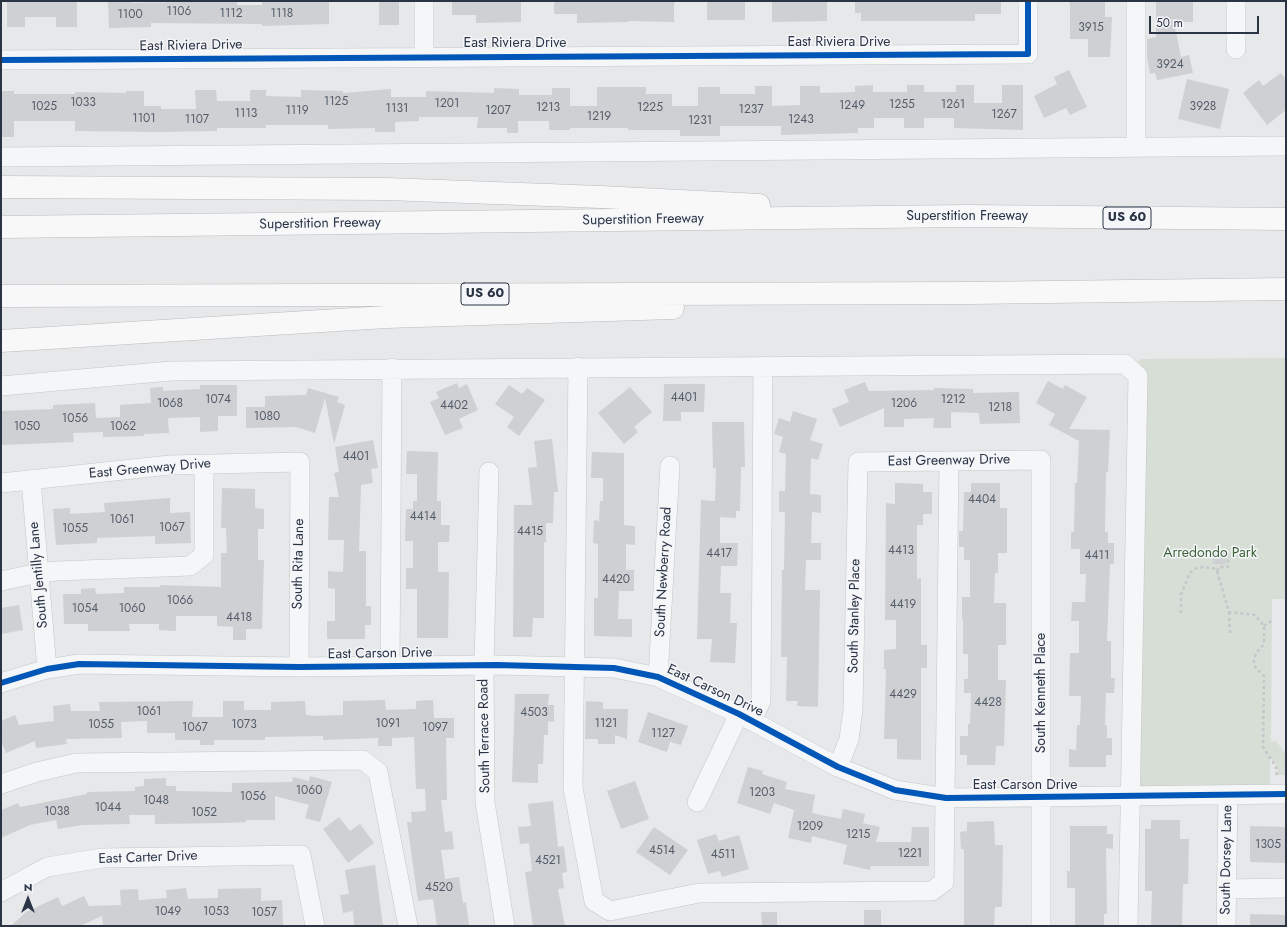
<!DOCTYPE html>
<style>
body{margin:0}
#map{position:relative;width:1287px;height:927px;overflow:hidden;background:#e6e8ea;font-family:Jost,sans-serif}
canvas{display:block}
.frame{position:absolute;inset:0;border:2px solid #2b3445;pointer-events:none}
.north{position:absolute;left:8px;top:879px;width:40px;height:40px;-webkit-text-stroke:3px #f4f6f9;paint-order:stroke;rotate:0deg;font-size:11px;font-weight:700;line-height:16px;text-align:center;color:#2b3445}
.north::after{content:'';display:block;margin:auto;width:14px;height:18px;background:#2b3445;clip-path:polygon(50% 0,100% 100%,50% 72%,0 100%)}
.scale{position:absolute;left:1149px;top:16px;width:110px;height:18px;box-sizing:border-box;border:2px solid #2b3445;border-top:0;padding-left:5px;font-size:12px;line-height:14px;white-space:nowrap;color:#2b3445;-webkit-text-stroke:3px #f4f6f9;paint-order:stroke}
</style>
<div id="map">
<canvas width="1287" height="927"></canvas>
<div class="frame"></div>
<div class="north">N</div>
<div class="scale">50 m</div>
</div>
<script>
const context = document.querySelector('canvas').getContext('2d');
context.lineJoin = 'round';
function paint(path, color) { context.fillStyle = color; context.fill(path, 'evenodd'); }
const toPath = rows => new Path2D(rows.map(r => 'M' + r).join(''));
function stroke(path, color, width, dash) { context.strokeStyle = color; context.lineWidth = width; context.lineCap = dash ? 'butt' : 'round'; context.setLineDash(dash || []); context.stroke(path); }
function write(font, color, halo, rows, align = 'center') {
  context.font = font + ' Jost,sans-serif'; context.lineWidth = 3; context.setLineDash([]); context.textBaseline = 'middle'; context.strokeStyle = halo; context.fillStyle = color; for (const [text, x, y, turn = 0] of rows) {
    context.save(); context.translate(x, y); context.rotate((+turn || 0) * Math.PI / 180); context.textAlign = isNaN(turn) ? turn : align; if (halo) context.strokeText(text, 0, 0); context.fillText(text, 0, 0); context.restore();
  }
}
paint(toPath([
 [1286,358,1286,599,1272,599,1271,742,1276,741,1286,754,1286,775,1278,775,1276,764,1270,758,1270,794,1130,795,1129,368,1142,359]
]), '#d6ded6');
paint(toPath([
 [7,1,77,1,77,27,56,27,56,17,25,17,25,27,7,27],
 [108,1,132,1,132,3,237,1,237,5,262,5,262,1,329,1,329,24,262,26,262,24,151,23,151,27,109,28],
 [379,1,399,1,399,25,379,25],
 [452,1,521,1,521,22,476,23,476,15,452,15],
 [554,1,674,1,674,22,628,21,628,22,577,23,577,14,554,14],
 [707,1,745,1,745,20,707,20],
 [772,1,827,1,827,21,772,22],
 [855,1,1001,1,1001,14,975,14,975,21,861,21,861,13,855,13],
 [1070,1,1105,1,1105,17,1112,17,1110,57,1088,57,1088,39,1070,39],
 [1156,1,1193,1,1193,22,1174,22,1181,57,1189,55,1193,73,1157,80,1155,73,1150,74,1147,57,1147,39,1156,37],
 [1069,70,1087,107,1070,115,1066,108,1044,118,1034,96,1057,84,1054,77],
 [1281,73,1286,80,1286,110,1267,125,1243,93,1259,80,1263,86],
 [1187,79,1229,89,1220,129,1178,119],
 [873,85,873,92,907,92,907,85,924,85,924,92,956,92,956,85,974,85,974,103,1002,103,1002,85,1023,85,1023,130,954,128,954,118,924,118,924,128,904,128,904,118,874,118,874,128,858,128,858,133,781,135,781,126,720,126,720,136,680,136,680,130,628,130,628,128,570,128,570,130,549,130,549,121,518,121,518,133,507,133,507,128,477,128,478,117,419,117,419,121,395,122,395,132,375,132,375,128,328,129,328,125,266,125,266,128,217,128,217,131,161,132,75,131,75,121,14,121,14,137,1,137,1,91,14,91,14,94,75,94,75,92,126,93,126,91,144,91,144,106,161,106,161,109,196,109,195,90,216,90,217,101,250,101,250,90,266,90,266,96,301,97,301,90,343,91,343,93,391,89,391,97,426,97,426,91,494,93,494,88,519,89,519,95,552,95,552,88,570,88,570,106,597,106,597,87,646,87,646,94,672,94,672,106,698,106,698,87,720,87,720,94,755,94,755,86,772,86,772,106,800,105,800,86,820,86,820,93,855,92,855,86],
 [1048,381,1063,389,1065,385,1087,397,1069,429,1110,430,1108,472,1106,472,1105,532,1108,532,1108,543,1114,543,1114,564,1110,564,1107,641,1111,641,1111,678,1115,678,1114,693,1106,693,1105,725,1107,725,1107,738,1112,738,1112,755,1106,755,1106,767,1069,767,1069,749,1076,750,1077,725,1080,725,1081,696,1069,696,1070,653,1079,653,1079,621,1071,621,1072,602,1085,602,1086,574,1080,574,1080,549,1071,549,1071,532,1074,532,1075,483,1077,483,1079,441,1049,425,1055,414,1036,403],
 [865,382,869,391,934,390,934,388,973,389,973,393,1019,392,1020,423,980,424,979,413,951,412,951,428,933,428,934,418,904,419,904,427,884,427,884,408,840,427,832,409,849,402,844,390],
 [457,383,459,388,467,384,478,410,459,419,463,428,445,435,430,402,439,398,436,392],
 [664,384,705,384,704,412,681,412,681,421,663,421],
 [200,385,237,385,237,416,218,416,218,431,200,432,200,417,168,418,169,433,144,434,144,436,103,437,103,432,73,433,74,442,1,445,1,411,53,409,53,405,95,403,96,418,120,417,120,405,151,403,150,388,163,387,163,391,200,389],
 [509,385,522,394,527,388,545,400,519,436,507,427,514,417,495,404],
 [630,387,652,412,634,427,638,432,624,444,598,413],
 [308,388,339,397,337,402,345,405,334,444,325,398,315,433,296,427,246,428,246,407,265,407,265,396,306,395],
 [793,411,817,419,810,440,823,444,818,460,811,458,810,494,821,495,821,513,812,512,811,543,821,543,821,560,806,560,805,590,820,590,818,707,797,706,798,701,786,701,787,657,781,657,782,570,784,570,785,512,779,512,779,491,785,491,786,454,779,452,783,437,774,434,779,418,790,422],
 [712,422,744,422,745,467,741,467,740,511,736,511,736,518,720,517,720,543,738,543,737,566,721,566,720,593,731,593,730,623,737,623,735,663,710,662,712,639,697,639,701,500,715,501,716,468,713,468],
 [552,439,558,492,554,492,553,523,546,523,546,542,544,542,544,618,533,618,532,637,513,637,514,505,532,505,528,468,537,467,534,441],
 [373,440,378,468,371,469,373,483,361,485,359,551,366,551,366,606,371,606,371,625,365,625,365,639,327,639,327,621,335,621,335,589,328,588,328,571,343,572,344,540,328,540,329,497,339,497,334,473,339,472,335,447],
 [407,451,438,452,437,501,441,501,441,525,450,525,449,542,438,542,438,572,449,572,448,638,417,638,417,589,406,589,406,568,413,568,413,541,405,541,406,509,413,509,413,501,417,501,417,474,406,474],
 [592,452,624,453,624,525,635,526,635,545,626,544,626,570,634,570,634,591,619,591,618,619,632,619,632,637,594,636,594,598,598,598,598,544,593,543,594,520,599,521,600,501,603,501,603,478,591,478],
 [895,483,923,484,923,492,932,492,932,514,923,514,923,525,917,525,917,579,921,578,921,645,927,645,927,668,921,668,921,760,897,759,897,739,884,739,886,669,884,669,884,650,896,649,896,620,885,620,886,503,895,504],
 [971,483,1000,483,1000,508,1007,508,1007,553,998,553,998,573,995,573,994,603,1006,603,1006,645,998,645,998,680,1006,680,1004,746,996,746,995,765,967,765,967,755,960,755,960,736,968,736,968,724,970,724,971,693,964,693,964,679,968,679,968,654,963,654,963,620,962,620,962,597,970,597,970,560,964,560,964,547,959,547,959,531,963,531,964,492,971,492],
 [222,488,255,489,255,508,264,509,264,529,258,529,258,560,264,560,262,629,246,629,246,640,233,640,233,627,217,626,217,616,176,616,176,631,159,630,159,624,129,624,130,631,88,631,88,624,64,624,63,594,81,594,81,589,95,588,96,594,124,593,124,587,160,587,160,585,221,587,221,553,227,553,226,528,221,528],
 [170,498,170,513,190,512,191,543,155,544,155,536,97,538,97,543,56,545,53,509,70,508,70,514,105,512,104,503],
 [1213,551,1226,551,1226,564,1213,564],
 [19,605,23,630,1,634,1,608],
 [515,694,549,694,548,705,554,705,554,722,548,721,548,735,544,735,543,764,538,764,538,783,512,782],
 [385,700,386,710,416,709,416,701,433,700,434,718,454,718,454,738,446,738,447,800,441,800,445,832,452,831,454,849,441,850,445,879,459,877,463,903,466,902,469,926,437,926,433,899,418,901,407,822,412,822,411,812,426,811,425,789,416,789,414,737,392,738,392,746,378,746,378,738,323,740,323,736,265,737,265,740,214,740,214,745,200,745,200,740,175,740,175,733,147,733,147,721,121,722,122,738,66,739,67,744,36,748,35,741,6,753,1,741,1,721,15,715,19,725,54,721,53,706,70,704,71,711,100,711,99,702,193,701,192,717,223,717,223,701,244,701,244,710,271,710,271,702,305,701,306,715,311,715,311,716,343,715,343,701],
 [586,701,603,702,603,709,628,709,627,739,615,735,615,744,598,744,598,739,585,739],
 [648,712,688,726,681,745,670,742,667,752,638,742],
 [748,767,763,771,762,774,787,782,785,789,815,795,812,813,841,819,843,809,865,814,863,823,880,827,876,842,911,842,912,827,929,827,929,866,871,866,870,870,843,864,847,845,812,836,811,843,788,838,794,810,774,803,770,814,737,803],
 [310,776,332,782,320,822,305,818,309,805,275,796,275,820,246,820,246,822,225,823,155,824,155,815,129,815,130,824,82,825,58,829,56,820,30,825,1,838,1,810,18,803,20,807,87,794,87,792,135,791,135,787,144,786,144,779,166,778,166,786,176,786,176,791,232,792,232,783,292,782,293,777,309,781],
 [635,781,649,819,621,829,607,791],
 [553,801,558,847,564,846,567,872,562,873,564,888,558,889,565,926,533,926,525,872,532,871,529,843,520,844,518,827,531,826,528,804],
 [339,817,350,831,360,824,374,843,348,863,323,829],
 [1151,820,1180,820,1180,839,1189,839,1188,884,1183,884,1182,926,1151,926,1152,891,1145,891,1145,829,1151,829],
 [994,821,995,845,1003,845,1002,907,995,907,994,926,964,926,964,849,961,849,960,832,967,831,967,822],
 [1070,826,1107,826,1107,834,1113,834,1113,849,1106,848,1107,914,1104,914,1104,926,1075,926,1075,888,1067,888,1067,871,1070,871],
 [1250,826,1286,827,1286,863,1250,862],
 [654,827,688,850,670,875,636,852],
 [716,834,719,841,739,835,749,869,722,877,720,871,708,874,697,840],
 [375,865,383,926,354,926,353,911,343,913,340,895,349,894,345,870],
 [186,888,188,899,218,898,218,889,261,888,261,901,282,900,283,925,103,926,102,916,80,926,11,926,26,912,58,897,62,906,84,896,89,906,121,905,120,890,138,889,139,900,167,898,166,890],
 [864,910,881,910,881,926,864,926],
 [761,912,777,912,777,926,762,926],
 [1250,914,1286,915,1286,926,1250,926]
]), '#ced0d3');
const minor = toPath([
 [424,1,424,56],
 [1136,1,1136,146],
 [1236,1,1236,49],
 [1,60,1028,54,1028,1],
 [1,157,1286,146],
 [578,367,573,788,594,901,610,911,699,893,932,891,944,882,949,461],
 [1,386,171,371,1125,364,1138,376,1128,926],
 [489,472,484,665,485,802,505,926],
 [31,480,47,669],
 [1,483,170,465,300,462,299,667],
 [1,581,38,573,57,571,190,566,204,555,204,464],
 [390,666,392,368],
 [658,677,670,466],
 [1,683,47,669,79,664,299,667,497,665,614,668,658,677,739,714,838,767,895,790,946,798,1286,794],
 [751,721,761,701,763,366],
 [838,767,849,739,853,710,858,462,1041,460,1041,926],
 [1,784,37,772,76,763,363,760,378,772,408,926],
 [697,802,739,714],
 [1226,889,1286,888],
 [1,892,47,867,102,858,301,855,315,926],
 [1226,926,1228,795]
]);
const highway = toPath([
 [1,187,387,189,601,197,759,205],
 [1,227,968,216,1286,219],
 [1,296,970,293,1286,289],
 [1,341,386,317,673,308]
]);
stroke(minor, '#c4c6c8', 20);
stroke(highway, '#b8bbbf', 23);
stroke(toPath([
 [1217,571,1219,567,1228,567,1228,551],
 [1229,612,1230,633],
 [1181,613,1181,594,1190,573,1194,569,1202,567,1213,568,1217,571,1229,612,1255,615,1264,626,1264,644,1256,653,1254,661,1255,667,1264,676,1263,747,1276,767,1277,778],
 [1264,626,1273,620]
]), '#c5c6ca', 2.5, [3, 3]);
stroke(minor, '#f5f6f7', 19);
stroke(highway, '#f8f8f8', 22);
stroke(toPath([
 [1,60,1028,54,1028,1],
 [1,683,47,669,79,664,299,667,497,665,614,668,658,677,739,714,838,767,895,790,946,798,1286,794]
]), '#0057b8', 6);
write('12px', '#545c69', null, [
 ["1106",179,12],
 ["1112",231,14],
 ["1118",282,14],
 ["1100",130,15],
 ["3915",1091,28],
 ["3924",1170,65],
 ["1125",336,102],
 ["1033",83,103],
 ["1201",447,104],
 ["1255",902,105],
 ["1261",953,105],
 ["1249",852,106],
 ["1025",44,107],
 ["3928",1203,107],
 ["1213",548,108],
 ["1225",650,108],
 ["1131",397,109],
 ["1237",751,110],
 ["1119",297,111],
 ["1207",498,111],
 ["1113",246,114],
 ["1267",1004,115],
 ["1219",599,117],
 ["1101",144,119],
 ["1107",197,120],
 ["1243",801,120],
 ["1231",700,121],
 ["4401",684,398],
 ["1074",218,400],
 ["1212",953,400],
 ["1068",170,404],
 ["1206",904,404],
 ["4402",454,406],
 ["1218",1000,408],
 ["1080",267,417],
 ["1056",75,419],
 ["1050",27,427],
 ["1062",123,427],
 ["4401",356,457],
 ["4404",982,500],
 ["4414",423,517],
 ["1061",122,520],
 ["1067",172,528],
 ["1055",75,529],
 ["4415",530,532],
 ["4413",901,551],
 ["4417",719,554],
 ["4411",1097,556],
 ["4420",616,580],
 ["1066",180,601],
 ["4419",903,605],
 ["1054",85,609],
 ["1060",132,609],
 ["4418",239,618],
 ["4429",903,695],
 ["4428",988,703],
 ["1061",149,712],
 ["4503",534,713],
 ["1091",388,724],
 ["1121",606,724],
 ["1055",101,725],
 ["1073",244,725],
 ["1067",195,728],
 ["1097",435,728],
 ["1127",663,734],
 ["1060",309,791],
 ["1203",762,793],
 ["1056",253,797],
 ["1048",156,801],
 ["1044",108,808],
 ["1038",57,812],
 ["1052",204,813],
 ["1209",810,827],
 ["1215",858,835],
 ["1305",1268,845],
 ["4514",662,851],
 ["1221",910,854],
 ["4511",723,855],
 ["4521",548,861],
 ["4520",439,888],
 ["1049",168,912],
 ["1053",216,912],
 ["1057",264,913]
]);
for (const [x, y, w] of [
 [1127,218,48],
 [485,294,48]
]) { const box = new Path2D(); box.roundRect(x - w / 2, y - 11, w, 22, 3); context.fillStyle = '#f4f6f9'; context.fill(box); stroke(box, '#2b3445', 1); }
write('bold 13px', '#2b3445', null, [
 ["US 60",1127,218],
 ["US 60",485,294]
]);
write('14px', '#2b3445', '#f4f6f9', [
 ["East Riviera Drive",839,43],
 ["East Riviera Drive",515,44],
 ["East Riviera Drive",191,46,-1],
 ["Superstition Freeway",967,217],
 ["Superstition Freeway",643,220,-1],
 ["Superstition Freeway",320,224,-1],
 ["East Greenway Drive",949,461,-1],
 ["East Greenway Drive",150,469,-5],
 ["South Rita Lane",299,564,-89],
 ["South Newberry Road",664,572,-87],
 ["South Jentilly Lane",39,575,-95],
 ["South Stanley Place",855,616,-89],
 ["East Carson Drive",380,654,-1],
 ["East Carson Drive",715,691,25],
 ["South Kenneth Place",1042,693,-90],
 ["South Terrace Road",485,736,-91],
 ["East Carson Drive",1025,786],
 ["East Carter Drive",148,858,-2],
 ["South Dorsey Lane",1227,860,-89]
]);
write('14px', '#3f6138', '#f4f6f9', [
 ["Arredondo Park",1210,554]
]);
</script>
